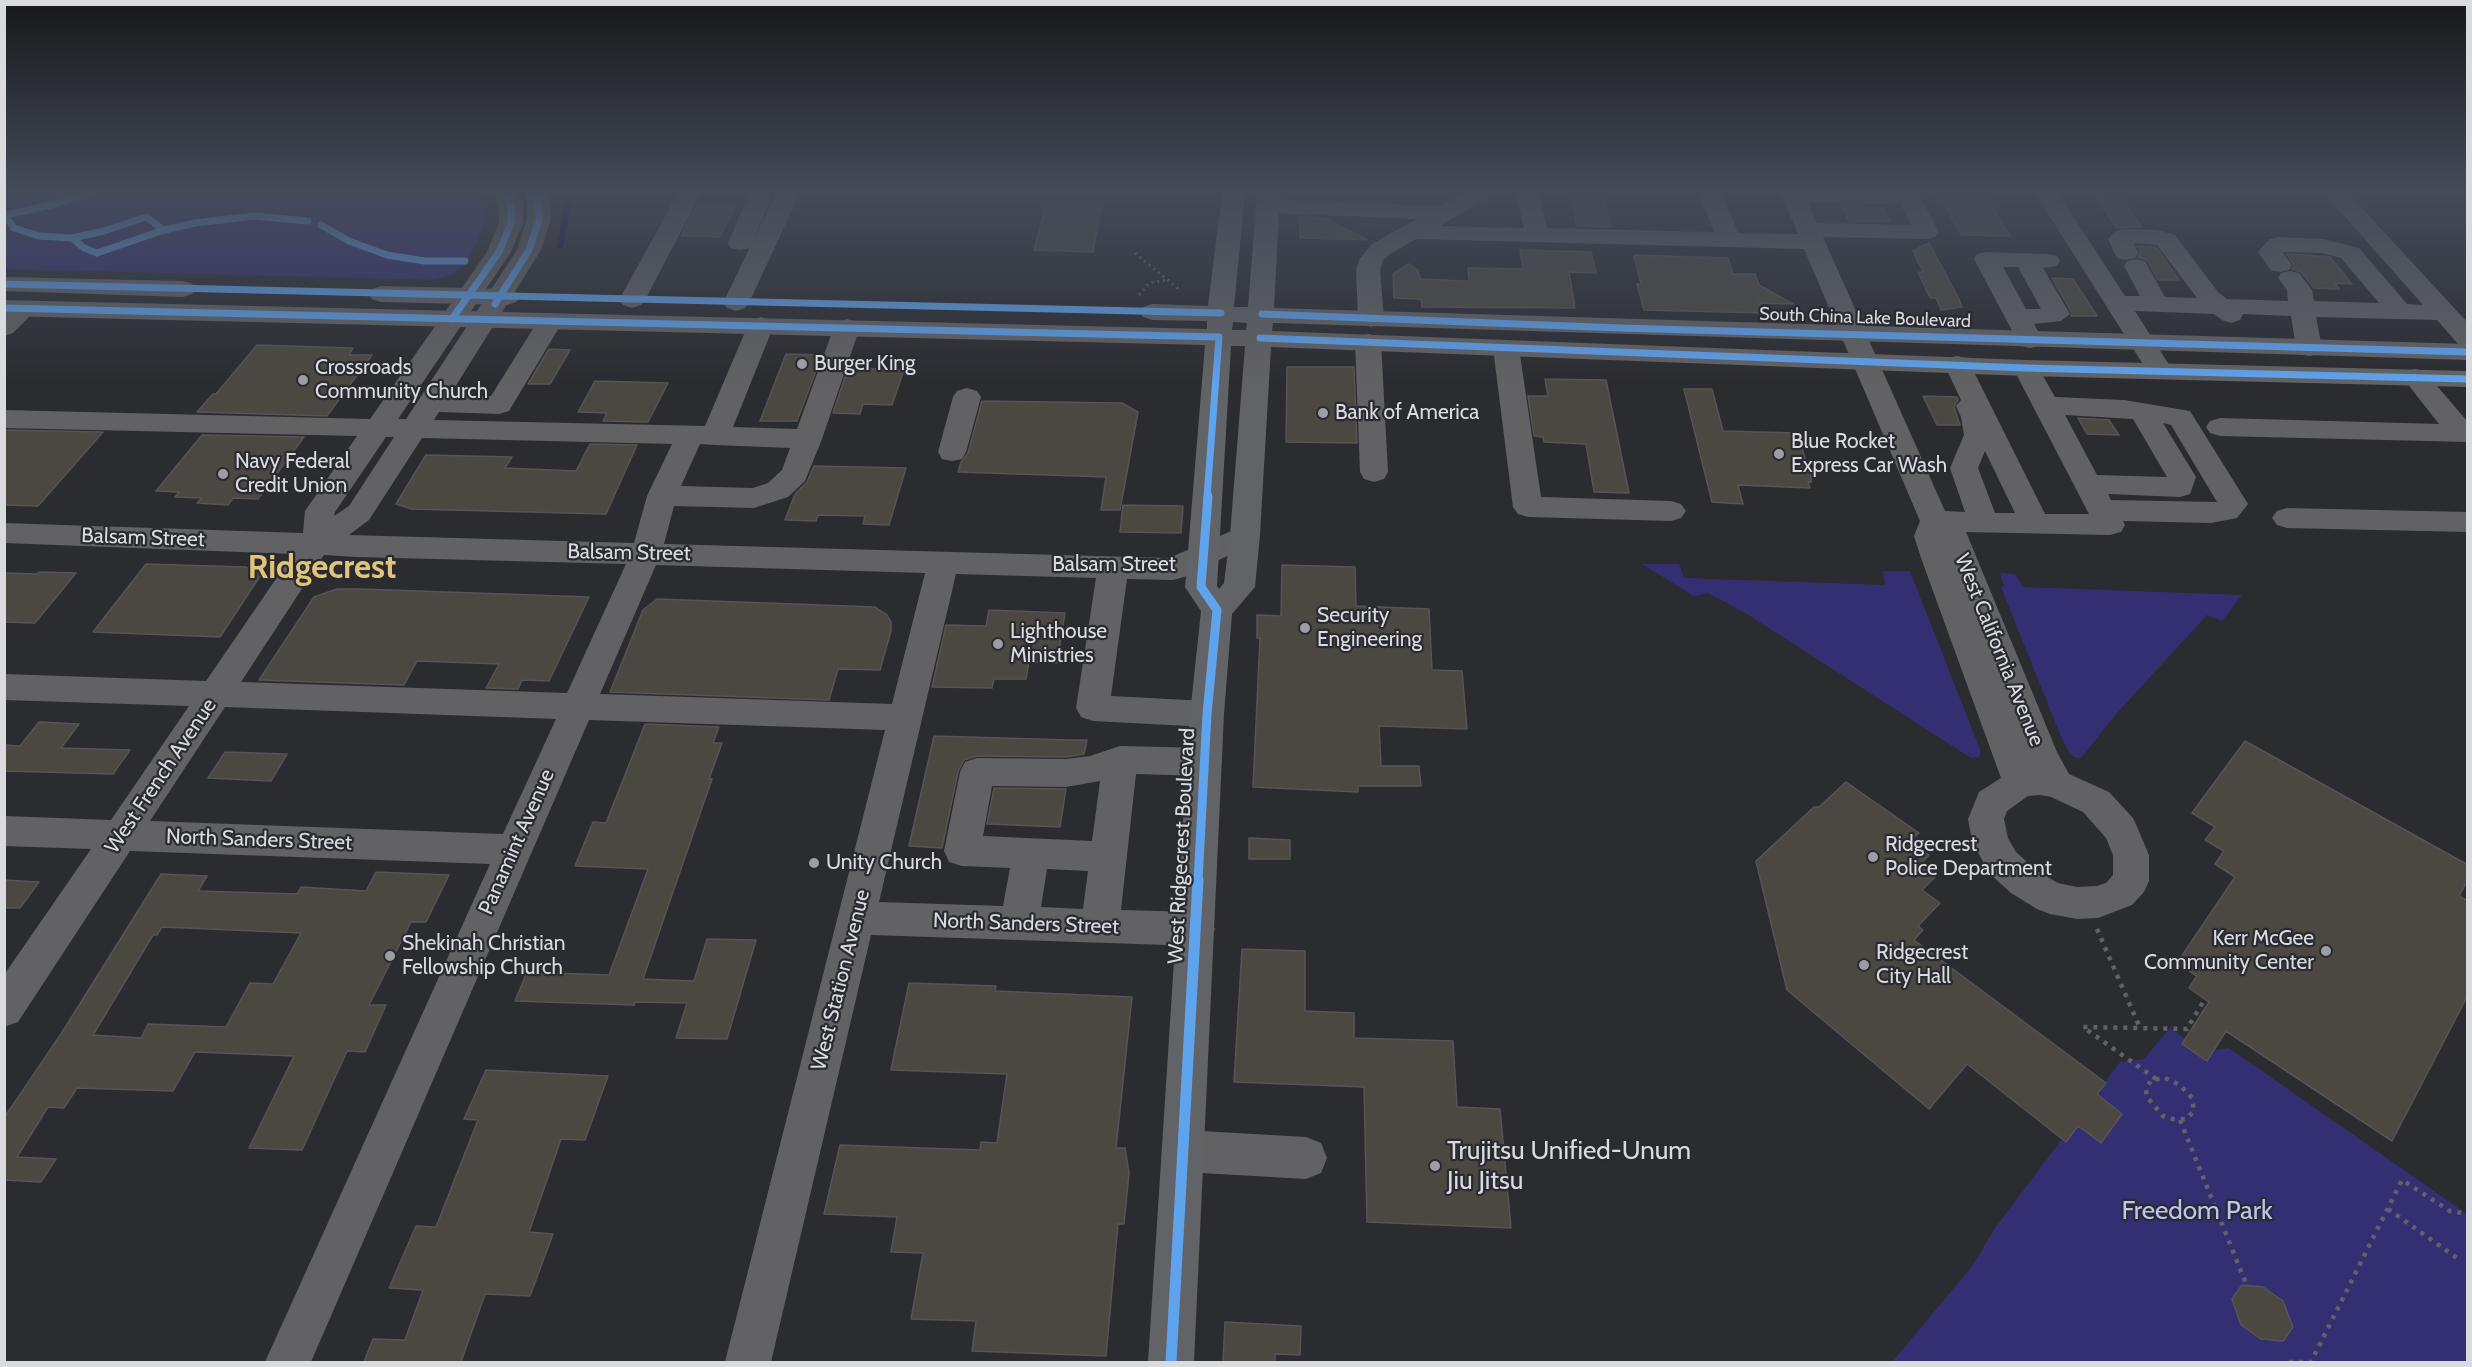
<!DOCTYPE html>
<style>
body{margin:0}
#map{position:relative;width:2472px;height:1367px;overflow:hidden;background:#2b2c30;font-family:Cabin,sans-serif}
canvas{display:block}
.frame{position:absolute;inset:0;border:6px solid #dadbdf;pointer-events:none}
</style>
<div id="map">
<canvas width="2472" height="1367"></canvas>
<div class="frame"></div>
</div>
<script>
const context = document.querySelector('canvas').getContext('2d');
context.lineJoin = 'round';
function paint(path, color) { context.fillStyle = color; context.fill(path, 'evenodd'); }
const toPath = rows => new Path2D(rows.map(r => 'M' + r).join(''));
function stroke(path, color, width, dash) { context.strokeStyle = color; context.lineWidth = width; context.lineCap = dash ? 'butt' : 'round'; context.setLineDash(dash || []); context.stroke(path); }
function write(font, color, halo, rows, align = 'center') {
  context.font = font + ' Cabin,sans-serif'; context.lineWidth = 4.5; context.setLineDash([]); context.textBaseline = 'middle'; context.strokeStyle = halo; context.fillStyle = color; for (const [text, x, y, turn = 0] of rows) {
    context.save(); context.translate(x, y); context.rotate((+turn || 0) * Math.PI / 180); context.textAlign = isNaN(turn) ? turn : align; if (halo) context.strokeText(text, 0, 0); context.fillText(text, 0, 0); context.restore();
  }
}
paint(toPath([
 [4,193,477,193,483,209,484,221,477,243,464,266,451,275,433,280,5,269],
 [1642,564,1679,564,1684,578,1885,585,1883,571,1910,571,1981,752,1979,757,1971,758,1747,614,1708,593,1694,596],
 [2000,573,2015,574,2023,587,2242,595,2222,621,2207,615,2117,713,2081,758,2074,757,2068,751,2060,734,2001,587,2004,586],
 [2170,1028,2203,1052,2229,1048,2467,1214,2467,1362,1892,1362,1973,1265,1995,1228,2120,1062,2144,1059]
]), '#342f73');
stroke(toPath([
 [560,246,570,193]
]), '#12083d', 6);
const building = toPath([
 [1571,193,1603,193,1611,227,1577,226,1571,193],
 [2093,193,2118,193,2142,227,2117,228,2093,193],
 [1941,198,1988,199,2010,236,1961,235,1941,198],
 [698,203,736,204,720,237,681,236,698,203],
 [1842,206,1883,207,1891,222,1849,221,1842,206],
 [1045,207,1101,208,1093,252,1034,250,1045,207],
 [1300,217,1325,218,1368,240,1300,238,1300,217],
 [1929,243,1959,299,1962,307,1941,310,1936,298,1930,298,1918,272,1923,272,1913,251,1929,243],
 [2137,246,2156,247,2179,280,2158,280,2147,260,2138,257,2140,252,2137,246],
 [1520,250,1591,252,1596,273,1569,272,1575,308,1422,307,1421,299,1394,298,1393,274,1409,264,1418,270,1420,279,1469,281,1468,268,1523,269,1520,250],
 [2287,254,2330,257,2352,284,2335,283,2339,289,2314,288,2301,272,2292,269,2294,265,2287,254],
 [1634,255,1728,258,1733,274,1755,274,1759,285,1793,304,1759,303,1766,313,1644,310,1637,284,1641,284,1634,255],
 [2052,278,2073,279,2097,316,2071,316,2072,313,2052,278],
 [257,345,353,348,349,355,372,355,327,416,197,412,213,394,216,394,257,345],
 [549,349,570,350,550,384,528,384,549,349],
 [786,354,822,355,797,421,760,421,786,354],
 [1287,367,1354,367,1357,443,1286,442,1287,367],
 [848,368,904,370,892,405,863,404,860,414,833,413,848,368],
 [1545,379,1606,380,1629,493,1594,492,1586,444,1544,442,1543,437,1534,436,1528,396,1548,396,1545,379],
 [595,381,668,383,648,422,603,421,607,413,578,412,595,381],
 [1684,389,1712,389,1723,431,1797,433,1811,477,1811,482,1808,482,1810,488,1738,485,1743,504,1712,502,1684,389],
 [1923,396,1957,397,1958,400,1954,407,1960,425,1937,425,1923,396],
 [982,401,1122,403,1138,412,1120,510,1101,510,1106,477,958,472,961,462,968,453,982,401],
 [2078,418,2109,420,2119,435,2087,434,2078,418],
 [4,430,103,432,38,506,4,505,4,430],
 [202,435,304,437,258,499,233,498,228,505,197,503,202,498,175,497,179,492,156,491,202,435],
 [590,444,637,445,606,514,411,509,396,504,426,455,512,457,505,468,576,471,590,444],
 [814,466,906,468,889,525,863,524,865,516,818,515,816,521,785,520,795,494,807,482,814,466],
 [1123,505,1183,506,1181,533,1120,532,1123,505],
 [146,564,245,567,262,573,220,637,93,632,146,564],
 [1282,565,1355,567,1356,606,1429,609,1432,670,1462,671,1467,729,1379,726,1381,766,1419,766,1421,786,1358,786,1358,792,1253,787,1260,638,1257,638,1257,615,1281,616,1282,565],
 [39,572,76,573,35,623,4,622,4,573,37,574,39,572],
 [337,589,361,589,589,597,549,681,522,680,518,689,486,688,499,664,417,661,404,685,259,680,314,597,337,589],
 [657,599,875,607,887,615,891,622,891,631,880,670,838,669,829,700,610,692,643,610,657,599],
 [989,610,1065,613,1057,663,1029,662,1026,679,994,679,992,688,932,687,946,625,986,626,989,610],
 [39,722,79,724,61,748,130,750,113,774,4,771,4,745,20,746,39,722],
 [645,724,719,727,713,743,722,743,709,779,712,779,643,979,694,981,707,939,756,940,727,1039,676,1038,687,1003,635,1002,634,1005,515,1001,527,972,609,975,648,869,575,866,593,822,606,823,645,724],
 [934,736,1070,740,1087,740,1084,754,1066,757,977,756,964,760,958,772,942,848,909,846,934,736],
 [2245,741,2468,865,2468,880,2459,896,2468,901,2468,995,2392,1141,2226,1031,2207,1061,2182,1044,2209,1002,2189,988,2197,976,2177,963,2235,877,2215,864,2224,851,2205,840,2215,827,2192,813,2245,741],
 [225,752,287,754,271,781,208,778,225,752],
 [1846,782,1919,833,1909,842,1929,855,1919,866,1935,877,1922,890,1940,903,1918,926,1923,930,1914,940,2106,1083,2097,1094,2122,1114,2101,1143,2078,1126,2066,1142,1967,1064,1929,1109,1787,990,1756,861,1814,807,1819,807,1846,782],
 [994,788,1066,789,1060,827,987,824,994,788],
 [1249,838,1290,840,1290,859,1249,859,1249,838],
 [376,872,449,875,426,922,411,922,369,1005,386,1005,365,1052,347,1051,302,1150,249,1148,294,1056,195,1052,173,1091,77,1088,64,1108,48,1107,17,1157,56,1159,41,1182,4,1180,4,1118,61,1034,161,874,207,876,198,891,297,894,301,887,366,891,376,872],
 [162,927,301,933,273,984,250,983,226,1027,148,1024,141,1038,93,1035,153,935,157,935,162,927],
 [4,880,39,882,20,908,4,908,4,880],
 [1242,949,1305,951,1305,1011,1354,1013,1354,1038,1453,1041,1457,1107,1500,1109,1511,1228,1367,1222,1364,1087,1234,1082,1242,949],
 [909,983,996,986,995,991,1132,997,1116,1148,1125,1148,1129,1173,1124,1224,1118,1224,1106,1356,972,1351,976,1321,911,1319,923,1253,891,1252,897,1217,824,1214,840,1145,980,1150,981,1142,997,1143,1007,1074,891,1070,909,983],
 [486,1070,608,1076,585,1140,561,1139,529,1232,553,1234,530,1296,485,1294,461,1362,364,1362,373,1339,405,1340,423,1290,389,1288,416,1226,436,1227,478,1120,464,1119,486,1070],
 [2242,1285,2263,1287,2283,1301,2293,1327,2283,1341,2261,1339,2241,1325,2232,1299,2242,1285],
 [1225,1322,1301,1326,1300,1355,1275,1354,1275,1362,1223,1362,1225,1322]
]);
paint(building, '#4a4840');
stroke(building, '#555556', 1.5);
stroke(toPath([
 [1135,253,1181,291],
 [1139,295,1149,283,1167,280]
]), '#626265', 3, [2, 4]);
stroke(toPath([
 [2097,929,2140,1028],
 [2165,1078,2180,1085,2192,1098,2194,1111,2186,1119,2172,1119,2163,1116,2147,1097,2146,1090,2151,1080,2165,1078],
 [2156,1079,2083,1027,2187,1029,2203,1002],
 [2180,1120,2247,1286],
 [2388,1209,2457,1258],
 [2289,1362,2311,1362,2402,1180,2450,1211,2468,1214]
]), '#626265', 4.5, [4, 6]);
paint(toPath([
 [493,193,515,193,523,203,523,223,511,252,398,419,406,419,517,250,527,219,526,193,549,193,551,219,541,250,450,395,491,396,541,316,550,313,559,316,563,321,509,411,499,414,439,412,434,420,705,426,748,325,752,320,761,317,770,320,774,325,733,427,797,429,834,327,838,322,847,319,856,322,860,327,822,439,805,481,788,497,754,508,674,506,664,544,1169,558,1245,525,1256,528,1260,535,1256,542,1184,577,1173,580,1127,579,1111,696,1207,701,1219,705,1224,714,1219,723,1207,727,1093,721,1081,717,1076,708,1096,578,956,574,879,902,1003,906,1010,868,962,866,949,862,944,851,960,772,965,762,977,758,1066,759,1090,756,1120,746,1205,748,1217,752,1222,762,1217,772,1205,776,1136,774,1121,910,1196,912,1209,917,1215,929,1209,941,1196,946,871,935,771,1362,725,1362,885,730,589,720,311,1362,265,1362,490,864,130,851,18,1022,4,1027,4,975,91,849,4,846,4,816,111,820,189,706,4,700,4,674,206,681,293,554,4,543,4,523,303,533,305,511,357,436,4,428,4,410,370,419,487,252,499,223,499,203,493,193],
 [386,437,394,437,349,506,334,516,335,512,386,437],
 [422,438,672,444,647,496,634,543,349,535,369,520,422,438],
 [700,444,715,445,790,448,782,470,768,483,753,488,681,486,700,444],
 [324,555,357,557,626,564,567,693,241,682,324,555],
 [656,565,925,573,892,704,600,694,656,565],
 [225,707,556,719,503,834,150,821,225,707],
 [1100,781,1092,841,983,836,992,786,1066,787,1100,781],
 [1047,869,1088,871,1083,909,1041,907,1047,869],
 [678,193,701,193,645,300,641,305,632,308,623,305,619,300,678,193],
 [747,193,771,193,770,201,752,243,749,248,740,250,731,248,728,243,746,201,747,193],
 [776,193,800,193,749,303,745,308,736,311,727,308,723,303,776,193],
 [1464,193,1492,193,1488,198,1440,226,1524,228,1516,193,1539,193,1547,228,1714,232,1699,193,1722,193,1738,233,1798,234,1781,193,1918,193,1939,232,1935,237,1927,239,1823,237,1945,511,1965,512,1950,468,1964,435,1961,417,1956,406,1961,400,1944,364,1948,358,1957,356,1966,358,1970,364,2045,514,2089,514,2013,368,2017,362,2026,360,2035,362,2055,397,2124,400,2190,411,2248,504,2237,518,2211,523,2123,521,2125,525,2121,532,2110,535,1966,532,2057,752,2069,774,2109,792,2133,818,2138,829,2149,855,2149,881,2144,892,2132,905,2098,918,2077,919,2050,914,2037,909,2011,893,1990,874,1977,851,1972,840,1968,819,1979,792,2001,778,1921,558,1914,536,1920,521,1804,249,1416,239,1390,254,1383,260,1380,269,1384,319,1380,324,1371,327,1362,324,1358,319,1356,269,1360,258,1372,244,1417,219,1268,213,1260,211,1256,206,1260,201,1268,199,1440,206,1464,193],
 [1808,202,1901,204,1911,225,1817,223,1808,202],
 [2065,415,2133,419,2167,477,2097,475,2065,415],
 [2163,423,2171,425,2217,502,2111,500,2108,494,2180,497,2190,494,2196,477,2163,423],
 [1985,451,2015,513,1995,513,1978,468,1985,451],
 [2040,795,2051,797,2083,812,2106,838,2113,855,2113,875,2106,883,2097,886,2077,887,2058,883,2037,871,2016,852,2008,838,2004,819,2007,811,2028,796,2040,795],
 [2035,193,2058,193,2125,296,2140,296,2124,266,2127,261,2136,259,2145,261,2165,297,2197,298,2157,245,2134,243,2138,253,2135,258,2126,260,2117,258,2108,239,2116,231,2124,229,2157,230,2175,235,2218,292,2227,299,2288,301,2287,290,2278,278,2281,273,2290,271,2299,273,2312,290,2314,301,2379,303,2341,258,2323,253,2285,252,2283,253,2292,265,2289,270,2280,272,2271,270,2258,252,2270,239,2279,237,2323,239,2359,248,2407,304,2423,305,2324,193,2348,193,2468,323,2468,347,2459,345,2437,320,2316,317,2322,348,2318,354,2309,356,2300,354,2296,348,2291,316,2243,314,2240,320,2231,323,2222,320,2214,314,2135,311,2173,371,2169,377,2160,379,2151,377,2035,193],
 [1986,252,2048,254,2057,256,2060,261,2057,266,2043,268,2070,314,2061,321,2034,324,2043,340,2039,346,2030,348,2021,346,2017,340,1974,259,1977,254,1986,252],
 [2003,267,2018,267,2041,309,2026,309,2003,267],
 [24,301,33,304,37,309,13,333,4,336,4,313,15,304,24,301],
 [1368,334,1377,336,1381,342,1388,472,1384,479,1374,482,1364,479,1360,472,1355,342,1359,336,1368,334],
 [1506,340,1515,342,1519,348,1541,497,1671,501,1681,504,1686,511,1681,518,1671,521,1528,517,1518,514,1513,507,1493,348,1497,342,1506,340],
 [2415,369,2424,371,2468,422,2468,442,2220,436,2210,433,2206,427,2210,421,2220,418,2439,424,2402,377,2406,371,2415,369],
 [967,388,977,391,981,397,966,452,962,459,952,461,942,459,938,452,953,397,957,391,967,388],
 [2287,508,2468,512,2468,532,2287,528,2277,525,2272,518,2277,511,2287,508],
 [1184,1130,1306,1137,1321,1143,1327,1158,1321,1173,1306,1179,1184,1172,1169,1166,1163,1151,1169,1136,1184,1130]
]), '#626264');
paint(toPath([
 [1222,193,1245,193,1234,307,1248,307,1257,193,1280,193,1274,308,2468,344,2468,360,1273,323,1272,331,2026,360,2468,371,2468,387,2026,376,1271,347,1260,535,1255,587,1232,614,1224,714,1194,1362,1148,1362,1190,714,1201,611,1185,587,1205,345,4,316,4,300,1207,329,1207,321,1152,320,1143,317,1139,312,1143,307,1152,304,1208,306,1222,193],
 [1233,322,1247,323,1246,330,1232,330,1233,322],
 [1231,346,1245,346,1230,535,1224,583,1219,589,1217,586,1231,346],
 [4,277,183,281,192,284,196,289,192,294,183,297,4,291,4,277],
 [381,286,507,289,516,292,520,297,516,302,507,305,381,302,372,299,368,294,372,289,381,286]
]), '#626366');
stroke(toPath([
 [4,214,14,228,39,236,72,238,104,231,146,217,164,230],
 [5,215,51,205,88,193],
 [321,225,349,241,387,255,425,261,465,261],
 [72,238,84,248,97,253,164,230,195,223,254,216,308,221],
 [4,284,1221,313],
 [495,304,529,250,539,219,537,193],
 [4,308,1219,337,1207,497],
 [1262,314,1621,328,2468,352],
 [452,319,499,252,511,223,511,203,504,193],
 [1260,338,2026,368,2468,379]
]), '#60a3ed', 7);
stroke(toPath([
 [1198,881,1207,714,1217,610,1201,587,1208,496]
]), '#60a3ed', 9);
stroke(toPath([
 [1171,1362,1198,880]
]), '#60a3ed', 11);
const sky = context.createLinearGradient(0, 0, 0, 384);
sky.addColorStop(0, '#18181a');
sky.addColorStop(0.5, '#444b59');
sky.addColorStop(1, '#444b5900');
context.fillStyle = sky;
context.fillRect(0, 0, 2472, 384);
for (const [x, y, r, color] of [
 [802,364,6,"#9d9ea2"],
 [303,380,6,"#9d9ea2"],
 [1323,413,6,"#9d9ea2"],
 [1779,454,6,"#9d9ea2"],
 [223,474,6,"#9d9ea2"],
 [1305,628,6,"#9d9ea2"],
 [998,644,6,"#9d9ea2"],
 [1873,857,6,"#9d9ea2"],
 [814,863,6,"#9d9ea2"],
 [2326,951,6,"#9d9ea2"],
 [390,956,6,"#9d9ea2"],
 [1864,965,6,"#9d9ea2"],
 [1435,1166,6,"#9d9ea2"]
]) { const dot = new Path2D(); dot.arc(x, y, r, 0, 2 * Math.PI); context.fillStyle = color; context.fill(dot); stroke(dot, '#2a2b31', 2); }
write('18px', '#dadbdf', '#2a2b31', [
 ["South China Lake Boulevard",1865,318,2]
]);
write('21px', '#dadbdf', '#2a2b31', [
 ["Burger King",814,364],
 ["Crossroads",315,368],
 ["Community Church",315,392],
 ["Bank of America",1335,413],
 ["Blue Rocket",1791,442],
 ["Express Car Wash",1791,466],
 ["Navy Federal",235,462],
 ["Credit Union",235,486],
 ["Security",1317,616],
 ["Engineering",1317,640],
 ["Lighthouse",1010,632],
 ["Ministries",1010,656],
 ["Ridgecrest",1885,845],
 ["Police Department",1885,869],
 ["Unity Church",826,863],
 ["Kerr McGee",2314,939,"right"],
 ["Community Center",2314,963,"right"],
 ["Shekinah Christian",402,944],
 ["Fellowship Church",402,968],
 ["Ridgecrest",1876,953],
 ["City Hall",1876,977]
], 'left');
write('21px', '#dadbdf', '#2a2b31', [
 ["Balsam Street",143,538,2],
 ["Balsam Street",629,553,1],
 ["Balsam Street",1114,565],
 ["West California Avenue",1999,650,68],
 ["West French Avenue",161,776,-56],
 ["North Sanders Street",259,840,2],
 ["Panamint Avenue",517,842,-66],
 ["West Ridgecrest Boulevard",1182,846,-87],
 ["North Sanders Street",1026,924,2],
 ["West Station Avenue",841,980,-76]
]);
write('26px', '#dadbdf', '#2a2b31', [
 ["Trujitsu Unified-Unum",1447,1151],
 ["Jiu Jitsu",1447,1181]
], 'left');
write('26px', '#bec3f0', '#2a2b31', [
 ["Freedom Park",2197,1211]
]);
write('bold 33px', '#e0c479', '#2a2b31', [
 ["Ridgecrest",322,568]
]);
</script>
